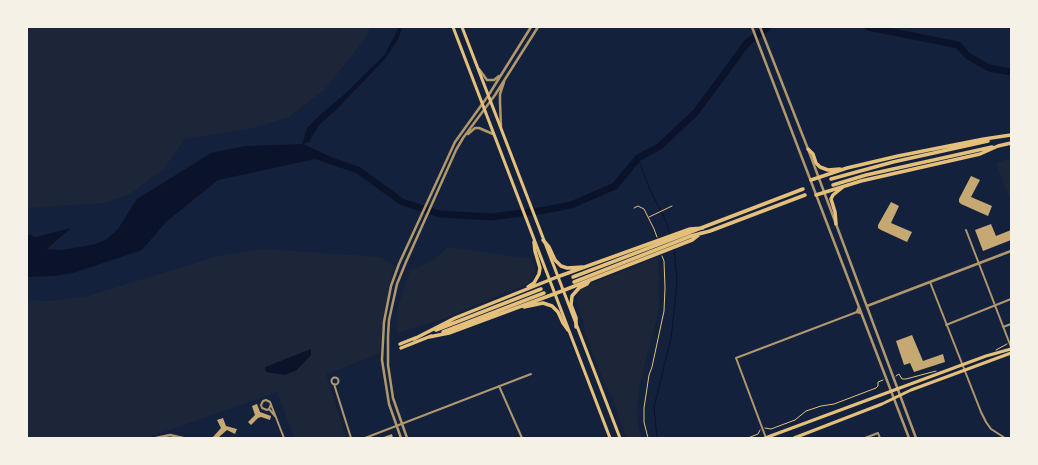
<!DOCTYPE html>
<style>
body{margin:0}
#map{position:relative;width:1038px;height:465px;overflow:hidden;background:#14213d;font-family:Roboto,sans-serif}
canvas{display:block}
.frame{position:absolute;inset:0;border:28px solid #f6f1e7;pointer-events:none}
</style>
<div id="map">
<canvas width="1038" height="465"></canvas>
<div class="frame"></div>
</div>
<script>
const context = document.querySelector('canvas').getContext('2d');
context.lineJoin = 'round';
function paint(path, color) { context.fillStyle = color; context.fill(path, 'evenodd'); }
const toPath = rows => new Path2D(rows.map(r => 'M' + r).join(''));
function stroke(path, color, width, dash) { context.strokeStyle = color; context.lineWidth = width; context.lineCap = dash ? 'butt' : 'round'; context.setLineDash(dash || []); context.stroke(path); }
paint(toPath([
 [27,27,371,27,364,40,325,89,289,117,249,129,185,139,163,170,130,194,104,203,27,208],
 [1011,158,1011,203,996,163],
 [448,247,532,259,536,271,533,278,527,284,443,319,397,333,397,309,410,270,416,269,433,260],
 [264,249,380,257,394,266,386,299,379,354,326,374,346,438,294,438,277,392,147,438,27,438,27,300,50,301,88,296,218,256],
 [658,257,659,302,657,318,645,363,639,388,637,411,638,427,642,438,626,438,612,397,604,382,585,333,583,321,577,303,577,298,580,290,593,283]
]), '#1d2539');
paint(toPath([
 [399,27,402,27,399,38,385,59,336,110,319,125,309,142,303,144,329,156,218,180,166,222,142,250,73,273,54,276,27,277,27,234,36,237,71,228,47,249,62,250,96,244,107,239,118,229,137,199,211,153,245,146,302,144,307,128,320,115,347,92,385,54],
 [311,349,311,355,297,370,285,375,266,372,265,367]
]), '#0b132b');
stroke(toPath([
 [638,158,650,190,665,219,670,235],
 [657,438,654,407,671,338,675,302,677,280,674,249]
]), '#0b132b', 1);
stroke(toPath([
 [868,27,958,45,968,56,989,68,1011,72],
 [314,155,358,170,402,202,440,214,491,217,545,210,571,205,615,186,638,158,660,146,696,112,747,43,768,27]
]), '#0b132b', 7);
paint(toPath([
 [971,176,980,180,971,197,992,206,988,216,961,204,959,202,959,199],
 [891,202,899,206,891,223,912,232,907,242,881,230,878,228,878,225],
 [991,224,996,236,1011,230,1011,240,983,251,975,230],
 [912,335,923,361,943,354,945,362,914,372,910,363,904,365,896,341],
 [257,404,260,412,271,416,270,420,261,417,258,418,251,425,248,422,255,415,252,406],
 [223,418,226,426,237,429,235,434,227,430,219,437,221,438,212,438,221,428,217,420],
 [392,434,393,438,381,438]
]), '#c6a872');
stroke(toPath([
 [634,208,638,206,644,209,654,229,657,237],
 [649,217,672,206],
 [996,350,1007,344],
 [896,376,899,374,902,379,906,379,936,371],
 [765,428,771,429,795,420,806,411,821,406,834,404,876,388,878,386,878,382,883,380],
 [648,438,644,422,644,408,649,375,652,367,664,311,665,288,664,261,662,256],
 [748,438,758,434,760,430]
]), '#e5c07b', 1);
stroke(toPath([
 [966,230,1011,347],
 [930,282,981,412,986,422,991,429,1005,438],
 [946,325,1011,299],
 [1003,327,1011,324],
 '331.5 381a3.5 3.5 0 1 1 7 0a3.5 3.5 0 1 1-7 0Z',
 [334,384,351,438],
 [499,386,522,438],
 [271,404,269,409,267,410,262,408,261,405,263,401,266,400,270,402,284,438],
 [269,409,275,416],
 [365,438,531,374],
 [766,438,736,358,857,312],
 [865,438,878,433,880,438]
]), '#b1986c', 2);
stroke(toPath([
 [752,27,909,438],
 [760,27,808,149,916,438],
 [479,69,487,80,494,80,499,76],
 [501,127,500,102,500,94,504,82],
 [468,134,475,128,479,128,493,134],
 [867,306,1011,251],
 [859,307,857,312,861,313],
 [156,438,170,435,183,438],
 [401,438,389,404,382,360,384,322,391,286,399,264,455,142,488,96,531,27],
 [407,438,393,398,388,365,388,336,389,320,397,284,406,262,456,150,463,138,495,95,538,27]
]), '#b1986c', 2.5);
stroke(toPath([
 [453,27,610,438],
 [462,27,620,438],
 [765,438,986,356,1011,349],
 [794,438,882,404,911,390,1011,353]
]), '#e5c07b', 3);
stroke(toPath([
 [998,146,1011,143],
 [808,149,813,154,816,163,820,167,828,170,840,169],
 [831,179,893,162,988,141],
 [811,180,847,168,898,156,984,139,1011,135],
 [833,185,866,175,992,147],
 [816,195,861,181,980,154,998,146],
 [836,224,835,212,831,199,833,195,843,187],
 [543,240,549,247,555,260,561,266,567,268,583,267],
 [573,277,803,189],
 [574,282,691,236,710,231,805,195],
 [528,287,534,283,539,274,540,268,535,251,534,242],
 [524,307,543,303,552,306,558,312,563,323,568,330],
 [576,327,576,318,571,305,572,296,579,288,587,284,589,281],
 [436,330,541,289],
 [443,332,544,293],
 [429,337,449,333,562,291,692,240,701,233],
 [414,339,455,318,557,277,690,229,703,228],
 [400,344,415,338],
 [401,348,431,336]
]), '#e5c07b', 3.5);
</script>
